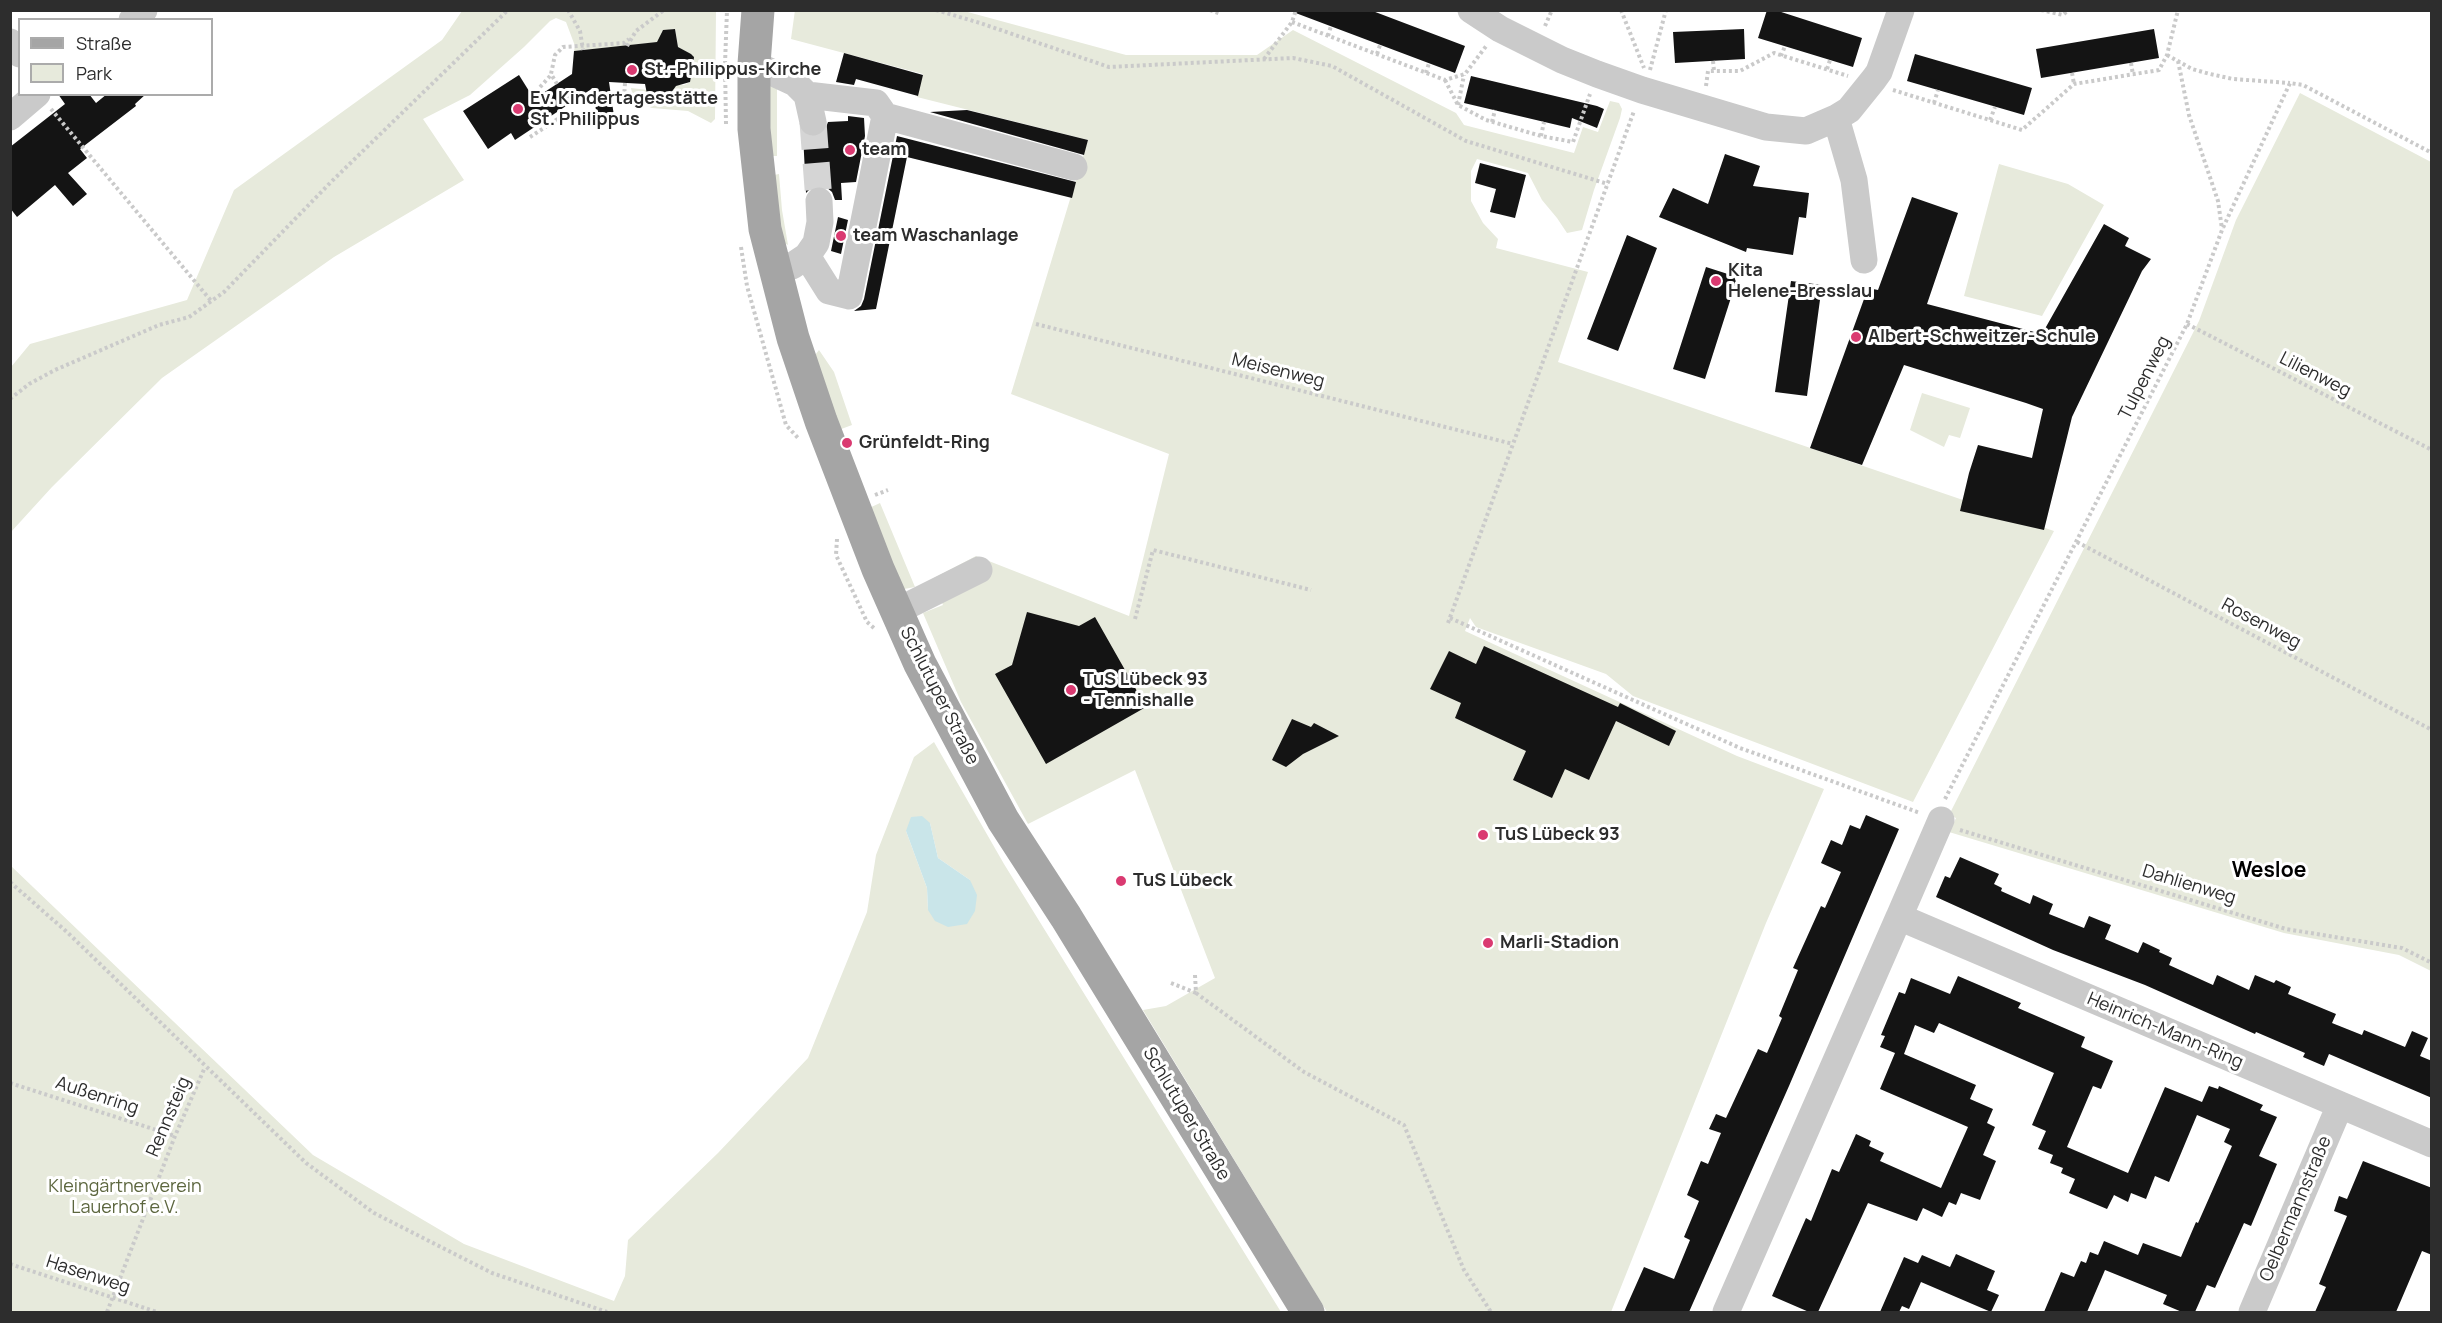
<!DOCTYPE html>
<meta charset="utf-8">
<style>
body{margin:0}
#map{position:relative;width:2442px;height:1323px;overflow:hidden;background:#fff;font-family:Manrope,sans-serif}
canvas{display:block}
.frame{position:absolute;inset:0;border:12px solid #2d2d2d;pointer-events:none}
.legend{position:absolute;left:18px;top:18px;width:195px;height:78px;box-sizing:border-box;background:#fff;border:2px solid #ababab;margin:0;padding:8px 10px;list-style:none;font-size:18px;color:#2d2d2d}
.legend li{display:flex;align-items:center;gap:12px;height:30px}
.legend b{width:30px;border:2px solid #ababab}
</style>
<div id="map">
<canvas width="2442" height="1323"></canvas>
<div class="frame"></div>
<ul class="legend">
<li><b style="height:8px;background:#a5a5a5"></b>Straße</li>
<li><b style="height:16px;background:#e7eadc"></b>Park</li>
</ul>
</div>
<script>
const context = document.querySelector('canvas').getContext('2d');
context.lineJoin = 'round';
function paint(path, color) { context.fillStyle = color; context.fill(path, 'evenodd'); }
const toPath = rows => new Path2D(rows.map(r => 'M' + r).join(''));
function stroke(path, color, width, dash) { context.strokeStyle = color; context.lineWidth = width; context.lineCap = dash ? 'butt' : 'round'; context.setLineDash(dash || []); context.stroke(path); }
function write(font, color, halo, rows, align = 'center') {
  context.font = font + ' Manrope,sans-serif'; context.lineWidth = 6; context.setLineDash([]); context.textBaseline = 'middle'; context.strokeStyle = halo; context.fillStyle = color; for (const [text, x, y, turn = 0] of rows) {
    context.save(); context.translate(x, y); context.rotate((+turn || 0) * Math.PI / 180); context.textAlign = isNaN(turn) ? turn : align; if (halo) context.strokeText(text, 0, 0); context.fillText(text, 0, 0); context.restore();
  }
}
paint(toPath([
 [795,10,964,11,1126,55,1257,55,1293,30,1456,113,1464,125,1574,153,1583,127,1598,132,1610,101,1619,103,1622,109,1620,118,1594,190,1582,230,1567,233,1557,218,1542,200,1528,173,1477,159,1471,171,1471,201,1483,223,1498,239,1496,248,1588,272,1558,362,2054,531,1913,802,1633,696,1606,674,1476,627,1470,618,1465,631,1737,756,1824,789,1766,923,1611,1312,1327,1312,1143,1010,1166,1006,1215,978,1135,770,1028,824,961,702,923,613,943,605,932,579,976,556,1129,616,1169,454,1011,394,1088,140,917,97,923,74,791,39],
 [462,11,716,11,715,119,711,123,688,111,652,108,638,103,633,98,631,88,648,90,652,103,660,103,671,96,675,84,684,85,690,82,693,56,678,47,675,29,662,31,660,42,574,51,575,46,566,22,556,18,550,21,524,47,470,95,423,119,464,180,334,257,162,378,52,487,11,532,11,367,30,344,187,300,234,190,442,40],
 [771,86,777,88,777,156,767,156,768,87],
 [2300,93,2431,162,2431,971,2399,955,2284,933,1949,832,1956,818,1949,815,2199,321,2236,220],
 [1999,164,2068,184,2104,205,2042,316,1964,296],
 [779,174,782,210,788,245,784,243,769,176],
 [819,350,834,372,852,425,836,431,812,359],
 [1922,393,1970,408,1960,438,1949,435,1944,447,1910,430],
 [880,503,915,587,904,589,865,510],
 [934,742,1004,864,1281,1312,11,1312,10,865,313,1155,464,1244,614,1301,625,1276,628,1240,718,1153,808,1058,867,912,876,855,914,757],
 [930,823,938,858,970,880,928,910,927,888,906,831]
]), '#e7eadc');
paint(toPath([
 [922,816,930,823,938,858,970,880,977,895,975,911,967,924,948,927,935,921,928,910,927,888,906,831,911,817]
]), '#c9e5e9');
paint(toPath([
 [1293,10,1370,10,1465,46,1455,73,1293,12],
 [1767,10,1775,10,1862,38,1853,67,1758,38],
 [675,29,678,47,691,54,694,57,693,66,690,82,676,86,665,101,649,104,645,84,609,82,614,116,597,118,593,88,515,140,511,133,488,149,463,111,519,75,534,99,572,74,574,51,657,42,663,30],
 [1744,29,1745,59,1675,63,1673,32],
 [2154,29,2159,58,2041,78,2036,49],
 [844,53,923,75,918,96,856,79,854,85,836,82],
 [1915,54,2032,88,2024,115,1907,81],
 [1471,76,1597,106,1604,109,1597,128,1572,118,1570,128,1464,103],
 [58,94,89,94,96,103,107,94,146,94,135,104,136,106,80,149,87,158,68,173,87,194,73,206,55,185,17,217,10,208,10,147,65,104],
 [967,110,1088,140,1084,155,930,112],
 [848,116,864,118,865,136,856,182,841,183,842,200,835,200,832,192,826,187,819,185,811,188,806,193,803,134,809,137,817,137,824,133,828,122,848,121],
 [897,136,1076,182,1072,198,907,157,876,309,854,311,861,306,864,299],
 [1725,154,1760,166,1753,186,1809,193,1806,218,1799,217,1793,255,1747,248,1746,252,1659,217,1673,188,1708,204],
 [1480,163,1526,175,1515,218,1490,212,1496,189,1475,183],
 [1912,197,1958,213,1927,304,2042,334,2104,224,2129,238,2125,246,2151,259,2142,271,2072,417,2044,530,1960,511,1969,473,1978,445,2032,458,2043,409,2026,403,1904,365,1862,465,1810,448,1868,288,1878,290],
 [838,217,848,220,841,254,831,251],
 [1627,235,1657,248,1618,351,1587,339],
 [1706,267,1734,276,1736,282,1705,379,1673,369],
 [1791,281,1822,285,1807,396,1775,392],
 [1027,612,1079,626,1095,617,1146,707,1046,764,995,674,1012,665],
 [1484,646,1618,707,1620,703,1676,731,1669,746,1616,721,1589,780,1565,769,1552,798,1513,780,1526,751,1455,718,1461,703,1430,689,1449,651,1476,664],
 [1292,719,1311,727,1314,723,1339,736,1303,754,1286,767,1272,760],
 [1866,815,1899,829,1789,1086,1689,1312,1624,1312,1644,1267,1674,1279,1690,1240,1684,1237,1699,1201,1687,1195,1701,1161,1708,1164,1721,1133,1709,1129,1716,1114,1726,1118,1758,1049,1767,1053,1782,1018,1779,1016,1798,970,1793,968,1821,906,1825,908,1841,872,1821,863,1831,840,1842,845,1850,825,1860,829],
 [1960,857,1999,874,1994,884,2002,888,2001,891,2030,904,2033,895,2053,904,2049,914,2084,928,2089,916,2111,925,2105,939,2138,953,2143,942,2160,950,2159,952,2172,958,2169,965,2213,985,2217,975,2249,990,2255,975,2274,983,2276,980,2291,987,2288,994,2336,1014,2332,1023,2362,1035,2364,1030,2405,1047,2412,1031,2428,1038,2420,1056,2432,1061,2432,1098,2329,1054,2324,1066,2303,1057,2305,1053,2256,1032,2255,1034,2145,985,2053,950,1936,897,1945,876,1950,878],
 [1958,976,2021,1003,2018,1008,2085,1037,2081,1047,2113,1061,2101,1089,2093,1086,2067,1147,2128,1173,2165,1087,2202,1102,2209,1086,2218,1089,2219,1086,2263,1105,2260,1110,2277,1117,2259,1156,2277,1164,2251,1226,2244,1223,2215,1288,2207,1285,2195,1312,2182,1312,2163,1304,2167,1295,2105,1270,2087,1312,2044,1312,2061,1272,2074,1277,2081,1261,2086,1263,2090,1252,2098,1255,2104,1241,2138,1255,2143,1243,2181,1257,2196,1222,2198,1223,2232,1146,2224,1142,2230,1129,2197,1115,2169,1182,2155,1176,2146,1199,2131,1193,2128,1202,2114,1195,2107,1209,2069,1193,2075,1179,2061,1173,2063,1168,2050,1163,2053,1155,2038,1149,2046,1131,2032,1125,2054,1073,1939,1023,1934,1033,1915,1025,1904,1054,1976,1085,1970,1099,1993,1109,1987,1123,1995,1127,1983,1155,1996,1161,1980,1200,1961,1193,1956,1205,1949,1202,1942,1217,1923,1208,1917,1221,1868,1203,1818,1312,1809,1312,1772,1296,1806,1218,1811,1221,1832,1169,1839,1172,1856,1134,1871,1141,1869,1146,1884,1153,1880,1161,1941,1188,1968,1127,1880,1089,1895,1053,1880,1047,1885,1036,1881,1035,1899,992,1905,994,1911,978,1950,994],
 [2363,1161,2432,1188,2432,1255,2422,1251,2396,1312,2315,1312,2326,1287,2319,1284,2347,1216,2334,1211,2339,1196,2347,1199],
 [1956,1254,1995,1271,1987,1290,1999,1295,1991,1312,1921,1282,1909,1309,1902,1306,1899,1312,1880,1312,1904,1257,1918,1263,1922,1255,1950,1267]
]), '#141414');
stroke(toPath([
 [813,122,819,201]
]), '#d5d5d5', 27, [27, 14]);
stroke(toPath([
 [568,10,580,31,583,50],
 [936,10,980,23,1109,67,1293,58,1332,66,1466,141,1608,184],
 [1210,10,1221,14],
 [1621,10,1644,68],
 [2041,10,2063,15,2068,10],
 [1292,22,1445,80,1465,74,1487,45],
 [1545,26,1552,10],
 [1328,36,1331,26],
 [627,46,636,31,664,10],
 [1377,54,1380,45],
 [2167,55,2192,69,2210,74,2233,79,2290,83],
 [1781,56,1785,46],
 [1264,59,1292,22,1296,10],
 [1713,61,1714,71],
 [2178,61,2189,115,2218,201,2222,229],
 [2131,63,2133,75],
 [1827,69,1830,60],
 [1650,70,1666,10],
 [1426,73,1429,63],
 [2072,73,2074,84],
 [1445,80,1458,105,1486,120,1541,136,1573,142,1590,94],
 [557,84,551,74,555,55,563,47,610,44,624,43,629,39],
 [1706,86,1708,71,1740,71,1774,53,1848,76],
 [1893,90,2022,130,2074,84,2159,70,2167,55,2178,10],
 [532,96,551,75],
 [624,98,625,83],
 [1934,103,1938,90],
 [1458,105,1464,75],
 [51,109,212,302],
 [1990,120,1995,107],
 [1492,122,1495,110],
 [726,124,725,64,727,10],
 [1541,136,1544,122],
 [530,137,570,111],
 [741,247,747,286,786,425,799,439],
 [189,317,224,292,331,182,508,10],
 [1036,324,1513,444],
 [2187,324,2432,450],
 [10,399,29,384,55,370,159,325,189,317],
 [875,495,888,490],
 [837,539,836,555,867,622,875,629],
 [2077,542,2432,730],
 [1450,618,1740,748,1920,813],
 [1135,619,1153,550,1311,590],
 [1448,623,1634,111],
 [1945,799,2187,324,2222,230,2290,83,2303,85,2432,153],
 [1960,830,2286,929,2402,948,2432,963],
 [10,882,68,933,306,1163,374,1213,492,1273,607,1312],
 [1195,975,1196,993,1304,1072,1404,1125,1464,1270,1491,1312],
 [1171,983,1196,993],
 [10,1083,175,1136],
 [10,1264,157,1312],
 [107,1312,175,1136,205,1067]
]), '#cacaca', 4, [3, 3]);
stroke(toPath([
 [1471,10,1500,29,1562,60,1597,74,1642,90,1766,127,1806,131,1836,118,1849,110,1874,79,1879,72,1901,10],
 [132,20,144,10],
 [10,42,20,54],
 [754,64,795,83,807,95,813,122],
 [807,95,876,103,885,116,849,296,829,291,807,256],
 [885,116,1074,167],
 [10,117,37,94],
 [1836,118,1854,180,1864,260],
 [792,266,807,256,816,243,820,222,819,201],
 [897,611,979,570],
 [1899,917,1941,820],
 [1726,1312,1899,917,2432,1144],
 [2252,1312,2340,1105]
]), '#cacaca', 27);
stroke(toPath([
 [758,10,754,64,754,129,765,229,793,338,821,421,878,569,920,664,1003,820,1066,917,1308,1312]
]), '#a5a5a5', 33);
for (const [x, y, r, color] of [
 [632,70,6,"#da3a71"],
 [518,109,6,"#da3a71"],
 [850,150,6,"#da3a71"],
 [841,236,6,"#da3a71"],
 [1716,281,6,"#da3a71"],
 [1856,337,6,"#da3a71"],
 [847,443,6,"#da3a71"],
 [1071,690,6,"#da3a71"],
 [1483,835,6,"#da3a71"],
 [1121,881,6,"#da3a71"],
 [1488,943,6,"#da3a71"]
]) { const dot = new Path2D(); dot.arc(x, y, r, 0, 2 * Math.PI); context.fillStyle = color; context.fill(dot); stroke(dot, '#fff', 2); }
write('bold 18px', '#2d2d2d', '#fff', [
 ["St.-Philippus-Kirche",644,70],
 ["Ev. Kindertagesstätte",530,99],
 ["St. Philippus",530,120],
 ["team",862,150],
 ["team Waschanlage",853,236],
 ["Kita",1728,271],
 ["Helene-Bresslau",1728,292],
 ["Albert-Schweitzer-Schule",1868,337],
 ["Grünfeldt-Ring",859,443],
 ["TuS Lübeck 93",1083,680],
 ["- Tennishalle",1083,701],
 ["TuS Lübeck 93",1495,835],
 ["TuS Lübeck",1133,881],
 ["Marli-Stadion",1500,943]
], 'left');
write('18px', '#2d2d2d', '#fff', [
 ["Meisenweg",1278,371,14],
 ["Lilienweg",2315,375,27],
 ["Tulpenweg",2145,378,-63],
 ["Rosenweg",2261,624,28],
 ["Schlutuper Straße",939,696,63],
 ["Dahlienweg",2189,885,17],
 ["Heinrich-Mann-Ring",2165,1031,23],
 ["Außenring",97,1096,18],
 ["Schlutuper Straße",1186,1114,59],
 ["Rennsteig",169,1117,-67],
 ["Oelbermannstraße",2296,1209,-67],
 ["Hasenweg",88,1275,18]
]);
write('18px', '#5c663e', '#fff', [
 ["Kleingärtnerverein",125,1187],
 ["Lauerhof e.V.",125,1208]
]);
write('bold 21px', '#000', '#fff', [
 ["Wesloe",2269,871]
]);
</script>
